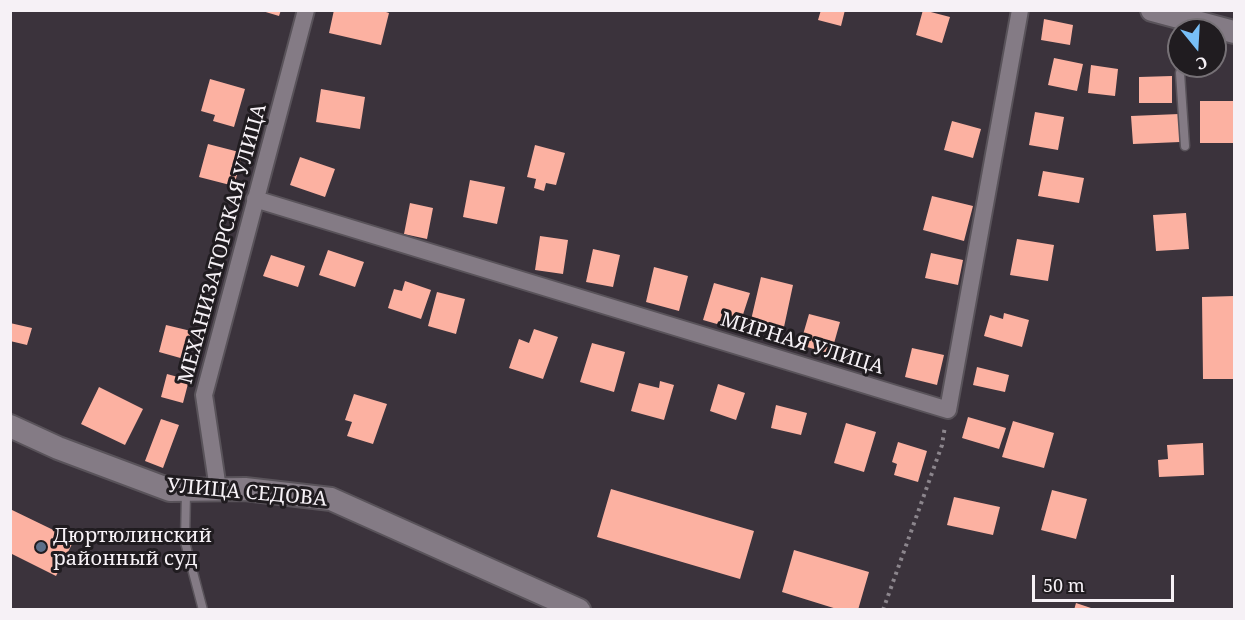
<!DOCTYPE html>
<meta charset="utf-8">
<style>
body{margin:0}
#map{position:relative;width:1245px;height:620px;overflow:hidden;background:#3b333c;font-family:"Noto Serif",serif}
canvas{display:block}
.frame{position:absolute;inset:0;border:12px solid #f6f1f6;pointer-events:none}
.north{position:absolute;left:1167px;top:18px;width:60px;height:60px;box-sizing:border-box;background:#201c20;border:2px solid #767176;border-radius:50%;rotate:162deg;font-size:16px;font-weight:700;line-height:24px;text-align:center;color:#f6f1f6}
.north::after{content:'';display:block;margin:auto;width:21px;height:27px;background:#78bff7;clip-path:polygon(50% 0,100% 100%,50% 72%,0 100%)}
.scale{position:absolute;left:1032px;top:575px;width:142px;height:27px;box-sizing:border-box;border:3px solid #f6f1f6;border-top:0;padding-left:8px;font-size:18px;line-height:21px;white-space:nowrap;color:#f6f1f6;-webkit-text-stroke:4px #201c20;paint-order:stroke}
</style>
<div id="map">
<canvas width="1245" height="620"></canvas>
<div class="frame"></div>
<div class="north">С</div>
<div class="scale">50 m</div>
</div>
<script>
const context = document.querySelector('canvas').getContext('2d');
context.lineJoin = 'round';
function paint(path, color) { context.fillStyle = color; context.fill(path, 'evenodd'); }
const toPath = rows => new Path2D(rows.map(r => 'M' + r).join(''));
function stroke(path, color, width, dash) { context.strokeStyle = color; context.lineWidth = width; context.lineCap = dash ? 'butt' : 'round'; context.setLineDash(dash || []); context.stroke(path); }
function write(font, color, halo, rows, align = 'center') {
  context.font = font + ' "Noto Serif",serif'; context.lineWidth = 6; context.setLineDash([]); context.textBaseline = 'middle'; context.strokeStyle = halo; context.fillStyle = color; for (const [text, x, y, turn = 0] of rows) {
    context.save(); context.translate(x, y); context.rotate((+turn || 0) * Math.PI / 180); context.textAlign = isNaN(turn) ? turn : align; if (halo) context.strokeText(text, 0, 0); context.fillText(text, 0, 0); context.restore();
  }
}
paint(toPath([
 [259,10,281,10,279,16],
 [334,10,380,10,389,13,381,45,329,33],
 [821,10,845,10,841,26,818,20],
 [923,10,950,17,942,43,916,35],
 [1044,19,1073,25,1070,45,1041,40],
 [1054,58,1083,64,1077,91,1048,85],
 [1091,65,1118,69,1115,96,1088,93],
 [1172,76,1172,103,1139,103,1139,77],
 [210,79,245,89,234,127,213,121,215,115,201,111],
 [321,89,365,97,360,129,316,122],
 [1200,101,1234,101,1234,143,1200,143],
 [1035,112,1064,117,1058,150,1029,145],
 [1179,114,1180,142,1133,144,1131,116],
 [952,121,981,129,973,158,944,150],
 [208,144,243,153,234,186,199,177],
 [535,145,565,153,556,185,546,183,544,191,534,188,536,179,527,177],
 [300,157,335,169,325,197,290,185],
 [1043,171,1084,178,1079,203,1038,196],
 [470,180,505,187,497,224,463,217],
 [932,196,973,206,964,241,923,230],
 [410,203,433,208,427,239,404,234],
 [1186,213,1189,249,1156,251,1153,215],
 [540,236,568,240,563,274,535,270],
 [1017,239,1054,245,1048,281,1010,275],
 [593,249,620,255,613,287,586,282],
 [328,250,364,262,355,287,319,275],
 [931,253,963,260,958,285,925,278],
 [271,255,305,266,298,287,263,276],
 [654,267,688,276,679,311,646,302],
 [761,277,793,285,784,327,751,320],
 [405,281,431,290,421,319,388,308,394,289,402,291],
 [714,283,750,293,738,330,703,320],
 [437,292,465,299,456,334,428,326],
 [1234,296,1234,379,1203,379,1202,297],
 [1004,313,1029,320,1022,347,984,336,990,315,1003,319],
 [809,314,840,322,831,354,800,345],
 [10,323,32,328,27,345,10,341],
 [166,325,191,331,184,359,159,352],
 [534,329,558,337,543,379,509,368,519,339,529,343],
 [592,343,625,352,614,392,580,382],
 [912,348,944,355,937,385,905,377],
 [977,367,1009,375,1005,392,973,385],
 [167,374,189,380,183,403,161,397],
 [660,381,674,385,664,420,631,411,639,383,659,388],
 [718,384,745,393,736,420,710,411],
 [99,387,143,409,125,445,81,424],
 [354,394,387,404,373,444,347,436,352,422,345,420],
 [776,405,807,413,801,435,771,428],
 [968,417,1006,428,999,449,962,438],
 [161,419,179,425,163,468,145,461],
 [1013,421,1054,433,1044,468,1002,457],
 [846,423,876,432,864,472,834,463],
 [898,442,927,451,918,482,894,475,897,464,892,462],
 [1203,443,1204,475,1159,477,1158,460,1168,459,1167,445],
 [611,489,754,531,740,579,597,537],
 [1052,490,1087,499,1076,539,1041,530],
 [954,497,1000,507,993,535,947,525],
 [10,509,74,540,56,576,10,553],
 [794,550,869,572,858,610,840,610,782,592],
 [1076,603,1094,609,1094,610,1074,610]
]), '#fcb1a1');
const lane = toPath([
 [1182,66,1180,73,1185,146],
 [186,492,185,542,203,610]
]);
const street = toPath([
 [255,199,948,410,1020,10],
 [218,489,204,395,306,10]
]);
const secondary = toPath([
 [1152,10,1234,32],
 [10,426,58,448,170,490,245,489,331,499,579,610]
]);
stroke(lane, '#59535a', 11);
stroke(street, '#59535a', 20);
stroke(secondary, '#59535a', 26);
stroke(toPath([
 [883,610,942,445,945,426]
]), '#8c868d', 4, [3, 4.5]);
stroke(lane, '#847b85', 8);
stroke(street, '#847b85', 16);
stroke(secondary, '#847b85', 22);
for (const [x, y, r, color] of [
 [41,547,6,"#5c6f8a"]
]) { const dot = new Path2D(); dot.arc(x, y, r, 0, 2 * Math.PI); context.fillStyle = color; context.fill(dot); stroke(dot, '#201c20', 2); }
write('20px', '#f6f1f6', '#201c20', [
 ["МЕХАНИЗАТОРСКАЯ УЛИЦА",223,244,-75],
 ["МИРНАЯ УЛИЦА",802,344,17],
 ["УЛИЦА СЕДОВА",247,493,5]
]);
write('20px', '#f6f1f6', '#201c20', [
 ["Дюртюлинский",53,536],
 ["районный суд",53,559]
], 'left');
</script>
